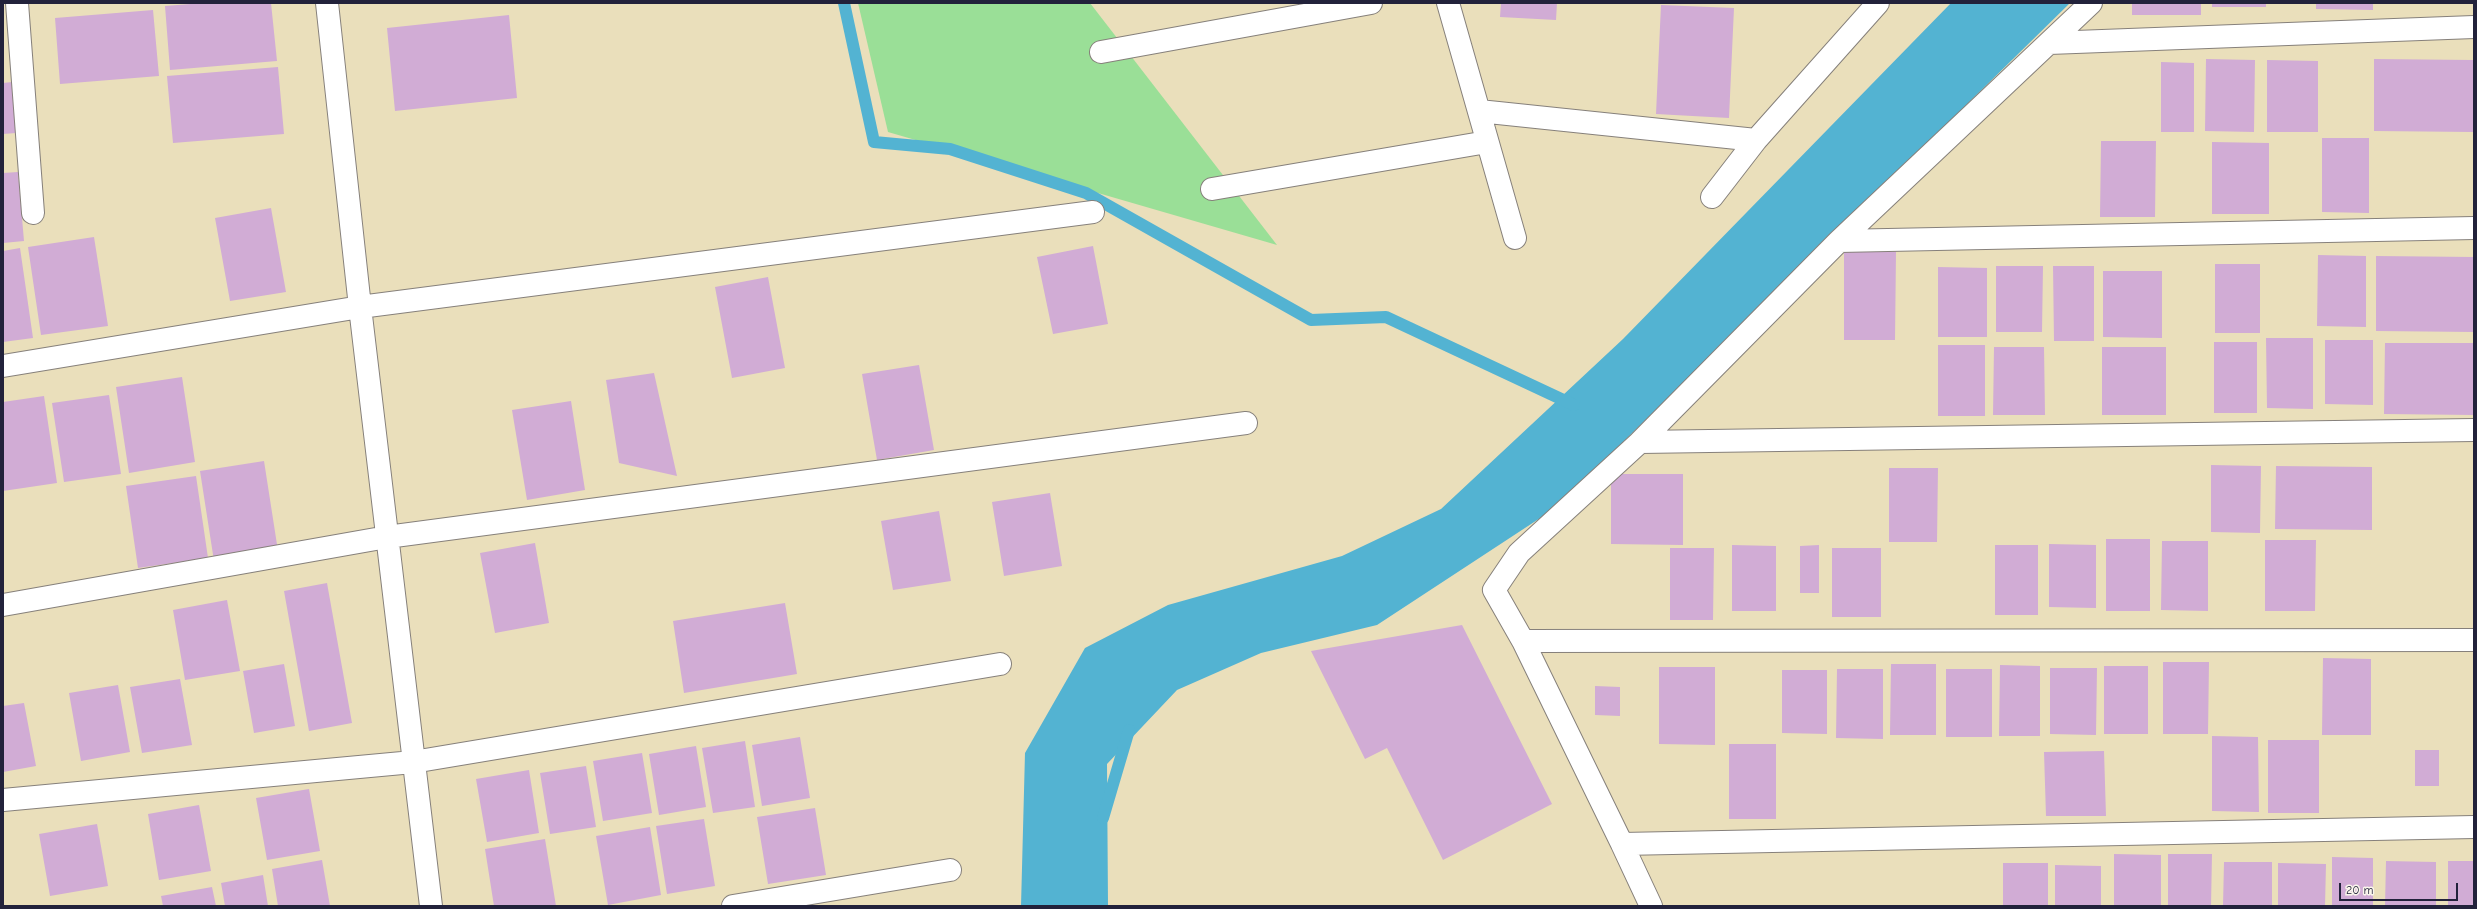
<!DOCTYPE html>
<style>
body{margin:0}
#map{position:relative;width:2477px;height:909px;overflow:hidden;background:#eadfbb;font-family:"Comic Neue",sans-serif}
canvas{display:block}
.frame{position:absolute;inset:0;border:4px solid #22223b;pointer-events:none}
.scale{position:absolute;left:2339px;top:883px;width:119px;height:18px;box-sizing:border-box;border:2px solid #22223b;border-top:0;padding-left:5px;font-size:12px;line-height:14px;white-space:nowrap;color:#22223b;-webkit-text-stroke:3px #fbf7ec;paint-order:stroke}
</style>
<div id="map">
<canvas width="2477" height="909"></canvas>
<div class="frame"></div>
<div class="scale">20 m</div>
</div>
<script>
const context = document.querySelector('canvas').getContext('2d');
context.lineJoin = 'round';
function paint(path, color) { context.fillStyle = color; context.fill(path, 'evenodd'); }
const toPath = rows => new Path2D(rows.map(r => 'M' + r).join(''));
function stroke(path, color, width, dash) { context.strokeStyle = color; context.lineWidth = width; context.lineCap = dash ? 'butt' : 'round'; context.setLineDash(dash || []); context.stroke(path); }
paint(toPath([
 [858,3,1090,3,1277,245,888,132]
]), '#9adf97');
paint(toPath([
 [1951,3,2070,3,1557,507,1377,625,1261,653,1177,690,1107,764,1108,906,1021,906,1025,753,1085,648,1168,605,1342,556,1441,509,1623,339]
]), '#53b3d2');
stroke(toPath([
 [844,3,874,142,950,149,1086,193,1311,320,1386,317,1574,405],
 [1103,818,1129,730]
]), '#53b3d2', 12);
paint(toPath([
 [203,3,271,3,277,61,170,70,165,6],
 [1501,3,1557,3,1556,20,1500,17],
 [2132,3,2201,3,2201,15,2132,15],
 [2212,3,2266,3,2266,7,2212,7],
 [2316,3,2373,3,2373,10,2316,9],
 [1661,5,1734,8,1729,118,1656,114],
 [153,10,159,76,60,84,55,18],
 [509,15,517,98,395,111,387,28],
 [2206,59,2255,60,2254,132,2205,131],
 [2374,59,2474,60,2473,132,2374,131],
 [2267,60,2318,61,2318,132,2267,132],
 [2161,62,2194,63,2194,132,2161,132],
 [278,67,284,134,173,143,167,76],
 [12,82,16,133,3,134,3,83],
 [2322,138,2369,138,2369,213,2322,212],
 [2101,141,2156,141,2155,217,2100,217],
 [2212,142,2269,143,2269,214,2212,214],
 [18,172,24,241,3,243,3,173],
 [271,208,286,292,230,301,215,218],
 [94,237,108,326,41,335,28,247],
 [1093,246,1108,324,1053,334,1037,257],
 [20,248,33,338,3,342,3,251],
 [1844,251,1896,252,1895,340,1844,340],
 [2318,255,2366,256,2366,327,2317,326],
 [2376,256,2474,257,2474,332,2376,331],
 [2215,264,2260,264,2260,333,2215,333],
 [1996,266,2043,266,2042,332,1996,332],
 [2053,266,2094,266,2094,341,2054,341],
 [1938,267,1987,268,1987,337,1938,337],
 [2103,271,2162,271,2162,338,2103,337],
 [768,277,785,368,732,378,715,287],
 [2266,338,2313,338,2313,409,2267,408],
 [2325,340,2373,340,2373,405,2325,404],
 [2214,342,2257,342,2257,413,2214,413],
 [2385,343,2474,343,2474,415,2384,414],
 [1938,345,1985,345,1985,416,1938,416],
 [1994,347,2044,347,2045,415,1993,415],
 [2102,347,2166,347,2166,415,2102,415],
 [919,365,934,450,877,460,862,374],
 [654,373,677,476,619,463,606,380],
 [182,377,195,462,129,473,116,387],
 [109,395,121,474,64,482,52,403],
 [44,396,57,483,3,491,3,402],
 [571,401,585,490,527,500,512,410],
 [264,461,278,551,214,561,200,471],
 [2211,465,2261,466,2260,533,2211,532],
 [2276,466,2372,467,2372,530,2275,529],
 [1889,468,1938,468,1937,542,1889,542],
 [1611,474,1683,474,1683,545,1611,544],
 [196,476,208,558,138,568,126,486],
 [1050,493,1062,566,1004,576,992,502],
 [939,511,951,581,893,590,881,521],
 [2106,539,2150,539,2150,611,2106,611],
 [2265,540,2316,540,2315,611,2265,611],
 [2162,541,2208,541,2208,611,2161,610],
 [535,543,549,623,495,633,480,553],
 [2049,544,2096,545,2096,608,2049,607],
 [1732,545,1776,546,1776,611,1732,611],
 [1819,545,1819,593,1800,593,1800,546],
 [1995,545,2038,545,2038,615,1995,615],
 [1670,548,1714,548,1713,620,1670,620],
 [1832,548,1881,548,1881,617,1832,617],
 [327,583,352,723,309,731,284,591],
 [227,600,240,671,185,680,173,610],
 [785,603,797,674,684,693,673,621],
 [1462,625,1552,804,1443,860,1387,748,1365,759,1311,651],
 [2323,658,2371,659,2371,735,2322,735],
 [2163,662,2209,662,2208,734,2163,734],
 [284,664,295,726,254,733,243,671],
 [1891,664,1936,664,1936,735,1890,735],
 [2000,665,2040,666,2040,736,1999,736],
 [2104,666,2148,666,2148,734,2104,734],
 [1659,667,1715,667,1715,745,1659,744],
 [2050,668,2097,668,2096,735,2050,734],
 [1837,669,1883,669,1883,739,1836,738],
 [1946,669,1992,669,1992,737,1946,737],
 [1782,670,1827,670,1827,734,1782,733],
 [180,679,192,745,142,753,130,687],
 [118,685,130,752,81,761,69,693],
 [1595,686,1620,687,1620,716,1595,715],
 [24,703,36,766,3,772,3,706],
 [2212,736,2258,737,2259,812,2212,811],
 [800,737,810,798,762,806,752,745],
 [2268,740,2319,740,2319,813,2268,813],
 [745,741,755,807,713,813,702,748],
 [1729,744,1776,744,1776,819,1729,819],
 [696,746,706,807,659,815,649,754],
 [2415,750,2439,750,2439,786,2415,786],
 [2104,751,2106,816,2046,816,2044,752],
 [642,753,652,813,603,821,593,761],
 [586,766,596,827,550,834,540,773],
 [529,770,539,833,487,842,476,779],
 [309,789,320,851,267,860,256,798],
 [199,805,211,871,159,880,148,814],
 [815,808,826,875,768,884,757,817],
 [704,819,715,886,667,894,656,826],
 [97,824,108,886,50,896,39,834],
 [650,827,661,895,608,905,596,836],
 [545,839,556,906,494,906,485,849],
 [2114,854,2161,855,2161,906,2114,906],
 [2168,854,2212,854,2211,906,2168,906],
 [2332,857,2373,858,2373,906,2332,906],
 [322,860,330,906,278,906,272,869],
 [2386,861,2436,862,2436,906,2385,906],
 [2448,861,2474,861,2474,906,2448,906],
 [2224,862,2272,862,2272,906,2223,906],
 [2003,863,2048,863,2048,906,2003,906],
 [2278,863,2326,864,2325,906,2278,906],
 [2055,865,2101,866,2101,906,2055,906],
 [263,875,268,906,225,906,221,883],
 [212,887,216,906,163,906,161,896]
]), '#d1acd5');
const minor = toPath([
 [17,3,33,213],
 [327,3,360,307,431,906],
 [1448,3,1515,238],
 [2049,43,2474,27],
 [1101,52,1371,3],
 [1479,111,1756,140],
 [1212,189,1487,142],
 [1712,197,1756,140,1878,3],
 [1839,241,2474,228],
 [3,366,360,307,1093,212],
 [1640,442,2474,430],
 [3,605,387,537,1246,423],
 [1523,641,2474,640],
 [3,800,413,762,1000,664],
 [1622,844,1523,641,1494,590,1519,553,1640,442,1839,241,2091,3],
 [733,906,950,870],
 [1651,906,1622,844,2474,827]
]);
stroke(minor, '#86807b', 24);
stroke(minor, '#fff', 22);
</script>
